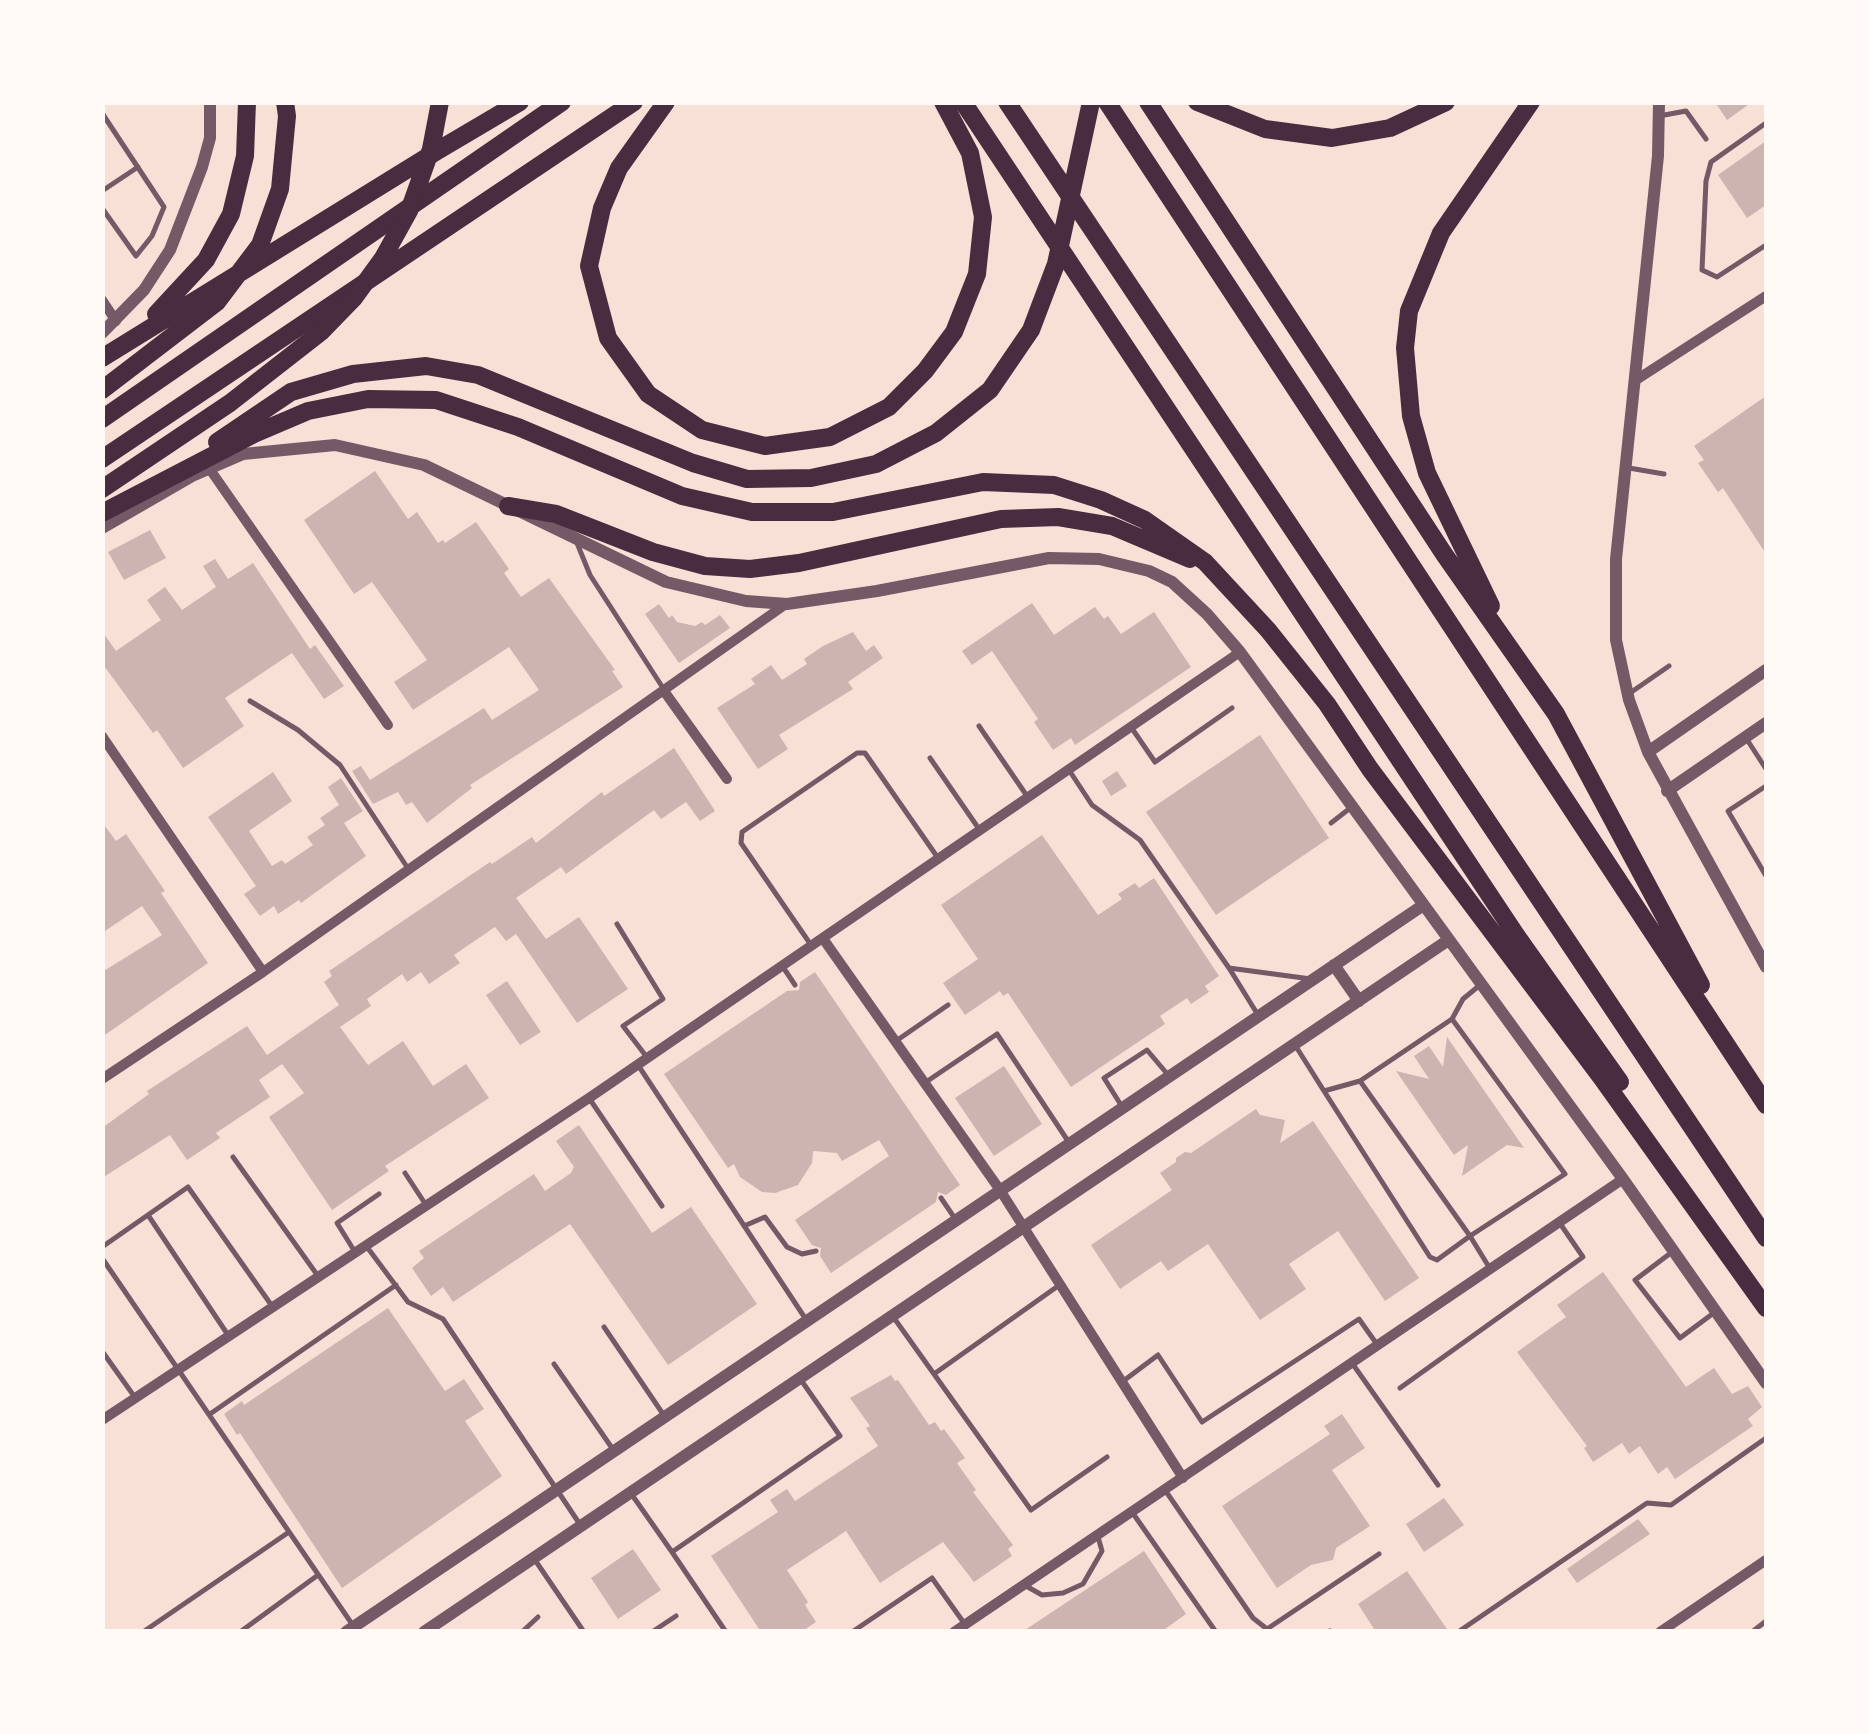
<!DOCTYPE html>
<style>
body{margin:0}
#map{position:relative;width:1869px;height:1734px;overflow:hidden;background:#f7e1d7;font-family:"Alegreya Sans",sans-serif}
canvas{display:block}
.frame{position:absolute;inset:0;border:105px solid #fffaf5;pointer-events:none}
</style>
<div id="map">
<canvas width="1869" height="1734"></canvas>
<div class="frame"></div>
</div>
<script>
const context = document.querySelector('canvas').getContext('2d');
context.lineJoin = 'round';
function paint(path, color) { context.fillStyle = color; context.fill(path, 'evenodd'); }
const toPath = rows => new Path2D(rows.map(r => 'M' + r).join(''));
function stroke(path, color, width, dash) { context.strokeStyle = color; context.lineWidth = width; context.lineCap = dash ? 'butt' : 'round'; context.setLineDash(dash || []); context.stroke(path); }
paint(toPath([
 [1715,102,1752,102,1727,120],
 [1766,141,1766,205,1747,218,1718,175],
 [1766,396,1766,554,1723,488,1718,492,1698,463,1704,460,1694,446],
 [375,471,408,519,417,512,438,543,443,540,445,543,476,522,509,569,504,573,521,597,549,578,615,670,612,671,623,687,470,785,472,788,427,823,412,802,406,805,398,792,373,804,352,771,361,766,370,780,484,708,492,720,539,690,509,647,413,710,394,682,427,660,372,582,354,594,304,520],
 [150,530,166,558,124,580,108,552],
 [215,559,228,579,253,563,310,649,315,645,344,686,324,699,292,653,225,698,244,726,183,768,157,730,153,733,102,663,102,631,116,651,161,620,147,600,165,587,182,610,216,587,203,566],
 [1032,603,1054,635,1095,607,1104,619,1108,616,1121,634,1154,612,1191,667,1075,745,1071,738,1053,750,1034,722,1038,719,992,651,972,665,962,651],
 [659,604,669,618,672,615,677,622,695,626,702,622,705,625,720,615,730,628,679,663,645,614],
 [853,632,866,651,874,645,883,658,848,682,853,689,779,735,788,749,758,769,717,708,755,684,751,679,771,665,782,680,807,664,804,659,823,646],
 [1260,735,1329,838,1216,915,1146,812],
 [674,748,715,811,700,821,686,802,661,819,654,810,566,874,561,867,516,898,546,939,579,917,628,989,577,1023,516,934,506,941,495,927,454,955,460,963,429,984,421,972,407,982,402,974,367,999,371,1006,340,1027,368,1065,403,1041,433,1086,466,1064,489,1098,385,1166,389,1171,332,1210,269,1117,304,1093,282,1064,259,1080,270,1097,216,1133,220,1138,187,1160,170,1135,102,1178,102,1128,149,1094,147,1091,247,1026,267,1055,339,1005,324,982,332,976,329,971,490,862,492,864,532,837,536,843,602,792,604,796],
 [1117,771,1127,786,1111,796,1102,781],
 [273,772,292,801,249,831,272,866,282,860,285,864,313,845,307,837,325,825,320,818,339,805,328,787,341,778,363,811,344,823,366,856,301,903,299,900,278,914,274,906,260,916,244,894,256,886,208,817],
 [102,822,116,841,126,834,165,891,161,893,208,963,102,1037,102,972,162,935,142,906,102,933],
 [1042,835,1098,915,1122,899,1118,894,1135,883,1139,888,1154,878,1219,976,1205,986,1209,992,1191,1004,1187,998,1160,1016,1165,1024,1071,1087,1008,993,1003,996,1000,991,965,1015,943,983,978,959,941,905],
 [815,972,960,1185,946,1195,938,1192,936,1202,831,1273,820,1256,821,1248,812,1245,795,1220,889,1156,879,1140,842,1161,837,1153,813,1151,812,1163,798,1185,775,1193,762,1192,740,1177,734,1164,728,1168,664,1074,787,991,799,990,800,982],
 [507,981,541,1032,520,1045,486,995],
 [1447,1037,1524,1148,1507,1145,1462,1176,1468,1145,1454,1155,1396,1071,1429,1079,1414,1056,1429,1046,1443,1067],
 [1004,1066,1042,1124,994,1156,955,1098],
 [1256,1109,1260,1115,1285,1120,1280,1143,1313,1121,1419,1278,1385,1301,1338,1231,1289,1264,1306,1289,1260,1320,1208,1244,1168,1271,1161,1261,1120,1289,1091,1245,1172,1190,1160,1173,1176,1162,1176,1158,1185,1152,1191,1153],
 [579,1125,652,1233,691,1207,757,1304,668,1365,570,1224,453,1302,443,1287,431,1296,412,1268,424,1258,419,1251,534,1174,545,1191,571,1173,574,1167,556,1141],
 [1603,1272,1686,1387,1714,1368,1732,1394,1748,1386,1762,1407,1748,1419,1753,1426,1675,1479,1667,1467,1658,1474,1640,1446,1629,1454,1622,1443,1593,1462,1584,1448,1587,1446,1517,1352,1566,1317,1557,1305],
 [388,1308,445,1391,464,1379,484,1409,465,1421,502,1476,342,1588,240,1433,237,1435,224,1414,242,1401,244,1405],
 [891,1375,895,1381,898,1380,929,1425,935,1422,941,1431,944,1429,965,1458,957,1463,976,1490,973,1492,1013,1545,1008,1549,1012,1556,974,1582,943,1542,880,1583,846,1531,787,1570,808,1602,805,1605,816,1622,801,1632,761,1632,711,1556,778,1512,770,1500,787,1489,795,1501,878,1446,866,1428,870,1426,850,1398],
 [1342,1414,1365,1448,1332,1470,1370,1526,1336,1548,1333,1560,1311,1565,1277,1588,1222,1506,1330,1434,1324,1426],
 [1444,1498,1464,1525,1424,1552,1406,1524],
 [1638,1519,1650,1534,1577,1583,1567,1569],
 [633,1549,661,1590,618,1619,591,1578],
 [1144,1551,1186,1614,1161,1632,1022,1632],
 [1407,1571,1449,1632,1376,1632,1358,1604]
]), '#ccb4b1');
stroke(toPath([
 [102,113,164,207,152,236,136,256,102,208],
 [1659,116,1686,111,1706,139],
 [1766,123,1711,162,1706,181,1702,270,1717,277,1766,245],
 [102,191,138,167],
 [1629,468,1664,474],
 [577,543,590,575,663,688],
 [1630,693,1669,666],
 [250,701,298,730,340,765,409,870],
 [979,726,1027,796],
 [1131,727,1155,762,1232,708],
 [1746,738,1766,769],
 [930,758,979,829],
 [1069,770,1092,805,1140,840,1229,968,1258,1015],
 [1766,786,1728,811,1766,876],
 [1331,823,1349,809],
 [617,924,663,999,623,1026,646,1056],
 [811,945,741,843,742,832,857,753,865,753,938,858],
 [783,967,795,985],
 [1229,968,1311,979],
 [1480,985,1463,999,1452,1019,1565,1174,1470,1236,1489,1267],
 [896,1041,948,1005],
 [1295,1045,1324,1091,1360,1081],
 [638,1065,805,1318],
 [926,1082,997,1034,1068,1141],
 [1324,1091,1430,1257,1437,1260,1470,1236,1360,1081,1452,1019],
 [589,1098,662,1206],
 [1121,1105,1104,1078,1147,1050,1169,1076],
 [233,1157,318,1276],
 [405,1173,426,1205],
 [941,1198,956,1220],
 [148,1215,228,1335],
 [744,1226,765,1217,787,1247,802,1254,816,1251],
 [102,1247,188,1187,272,1306],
 [367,1247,408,1302,443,1319,579,1523],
 [355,1252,337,1223,379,1194],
 [1672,1252,1635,1280,1680,1338,1715,1312],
 [102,1258,352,1624],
 [894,1318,1031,1510,1107,1457],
 [604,1327,663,1414],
 [102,1351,134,1396],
 [1352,1363,1438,1485],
 [554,1364,612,1448],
 [934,1374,1058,1286],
 [1122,1382,1158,1355,1202,1422,1359,1319,1376,1343],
 [1400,1388,1583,1257,1559,1222],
 [210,1414,396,1285],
 [1165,1490,1253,1618,1267,1629,1379,1554],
 [630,1492,672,1552,840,1436,801,1380],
 [1132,1512,1216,1632],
 [672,1552,726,1632],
 [535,1560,584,1632],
 [1026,1586,1042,1595,1063,1593,1083,1584,1102,1551,1098,1537],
 [1330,1631,1331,1632],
 [143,1632,289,1532],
 [240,1632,318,1575],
 [522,1632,538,1617],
 [652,1632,676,1616],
 [852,1632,932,1578,964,1623],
 [1458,1632,1647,1503,1671,1505,1766,1438],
 [1752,1632,1766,1621]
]), '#755966', 5);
stroke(toPath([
 [102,300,116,321],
 [1636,380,1766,296],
 [209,468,388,725],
 [664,691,727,779],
 [102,736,263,972],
 [824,940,1000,1190,1183,1478],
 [102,1079,263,972,786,604],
 [102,1420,589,1098,1240,652],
 [954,1632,1623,1179],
 [1660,1632,1766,1560]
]), '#755966', 10);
stroke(toPath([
 [1659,102,1658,156,1616,559,1616,640,1629,700,1648,752,1766,967],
 [102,333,144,290,170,250,202,167,210,138,210,102],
 [102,528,192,476,243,454,335,445,424,465,666,582,746,601,787,604,877,591,1049,558,1099,559,1149,571,1172,582,1207,614,1240,652,1623,1179,1766,1383],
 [1648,752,1766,670],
 [1667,791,1766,723],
 [1334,965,1359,1001],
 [346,1632,1422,906],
 [424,1632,1447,941]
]), '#755966', 12);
stroke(toPath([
 [102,419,562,102],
 [102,459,634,102]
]), '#4a2c40', 18);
stroke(toPath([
 [666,102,619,168,602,208,589,266,608,338,648,394,702,430,765,446,830,437,889,407,925,371,954,332,977,274,983,217,970,153,943,102],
 [963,102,1516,935,1620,1082],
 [1007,102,1766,1238],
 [1107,102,1766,1105],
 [1148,102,1444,554,1556,714,1701,985],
 [1197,102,1265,129,1332,138,1390,128,1446,102],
 [156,314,206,260,231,214,245,156,247,102],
 [102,358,437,151,520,102],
 [102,390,217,302,260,245,280,189,287,116,285,102],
 [217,442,291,392,353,374,426,366,478,375,693,463,747,479,811,478,876,464,936,433,990,390,1031,330,1056,264,1091,102],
 [102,489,230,403,321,332,354,298,383,258,409,211,431,149,440,102],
 [508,506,556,514,653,552,705,566,750,569,799,563,1001,519,1058,517,1112,526,1190,559],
 [102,513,254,434,308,411,368,399,436,400,518,427,682,496,752,512,833,512,983,482,1054,485,1101,500,1145,520,1205,562,1268,630,1327,704,1370,769,1601,1077,1766,1308],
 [1491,606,1427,473,1411,416,1405,348,1409,311,1441,233,1531,102]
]), '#4a2c40', 18);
</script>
